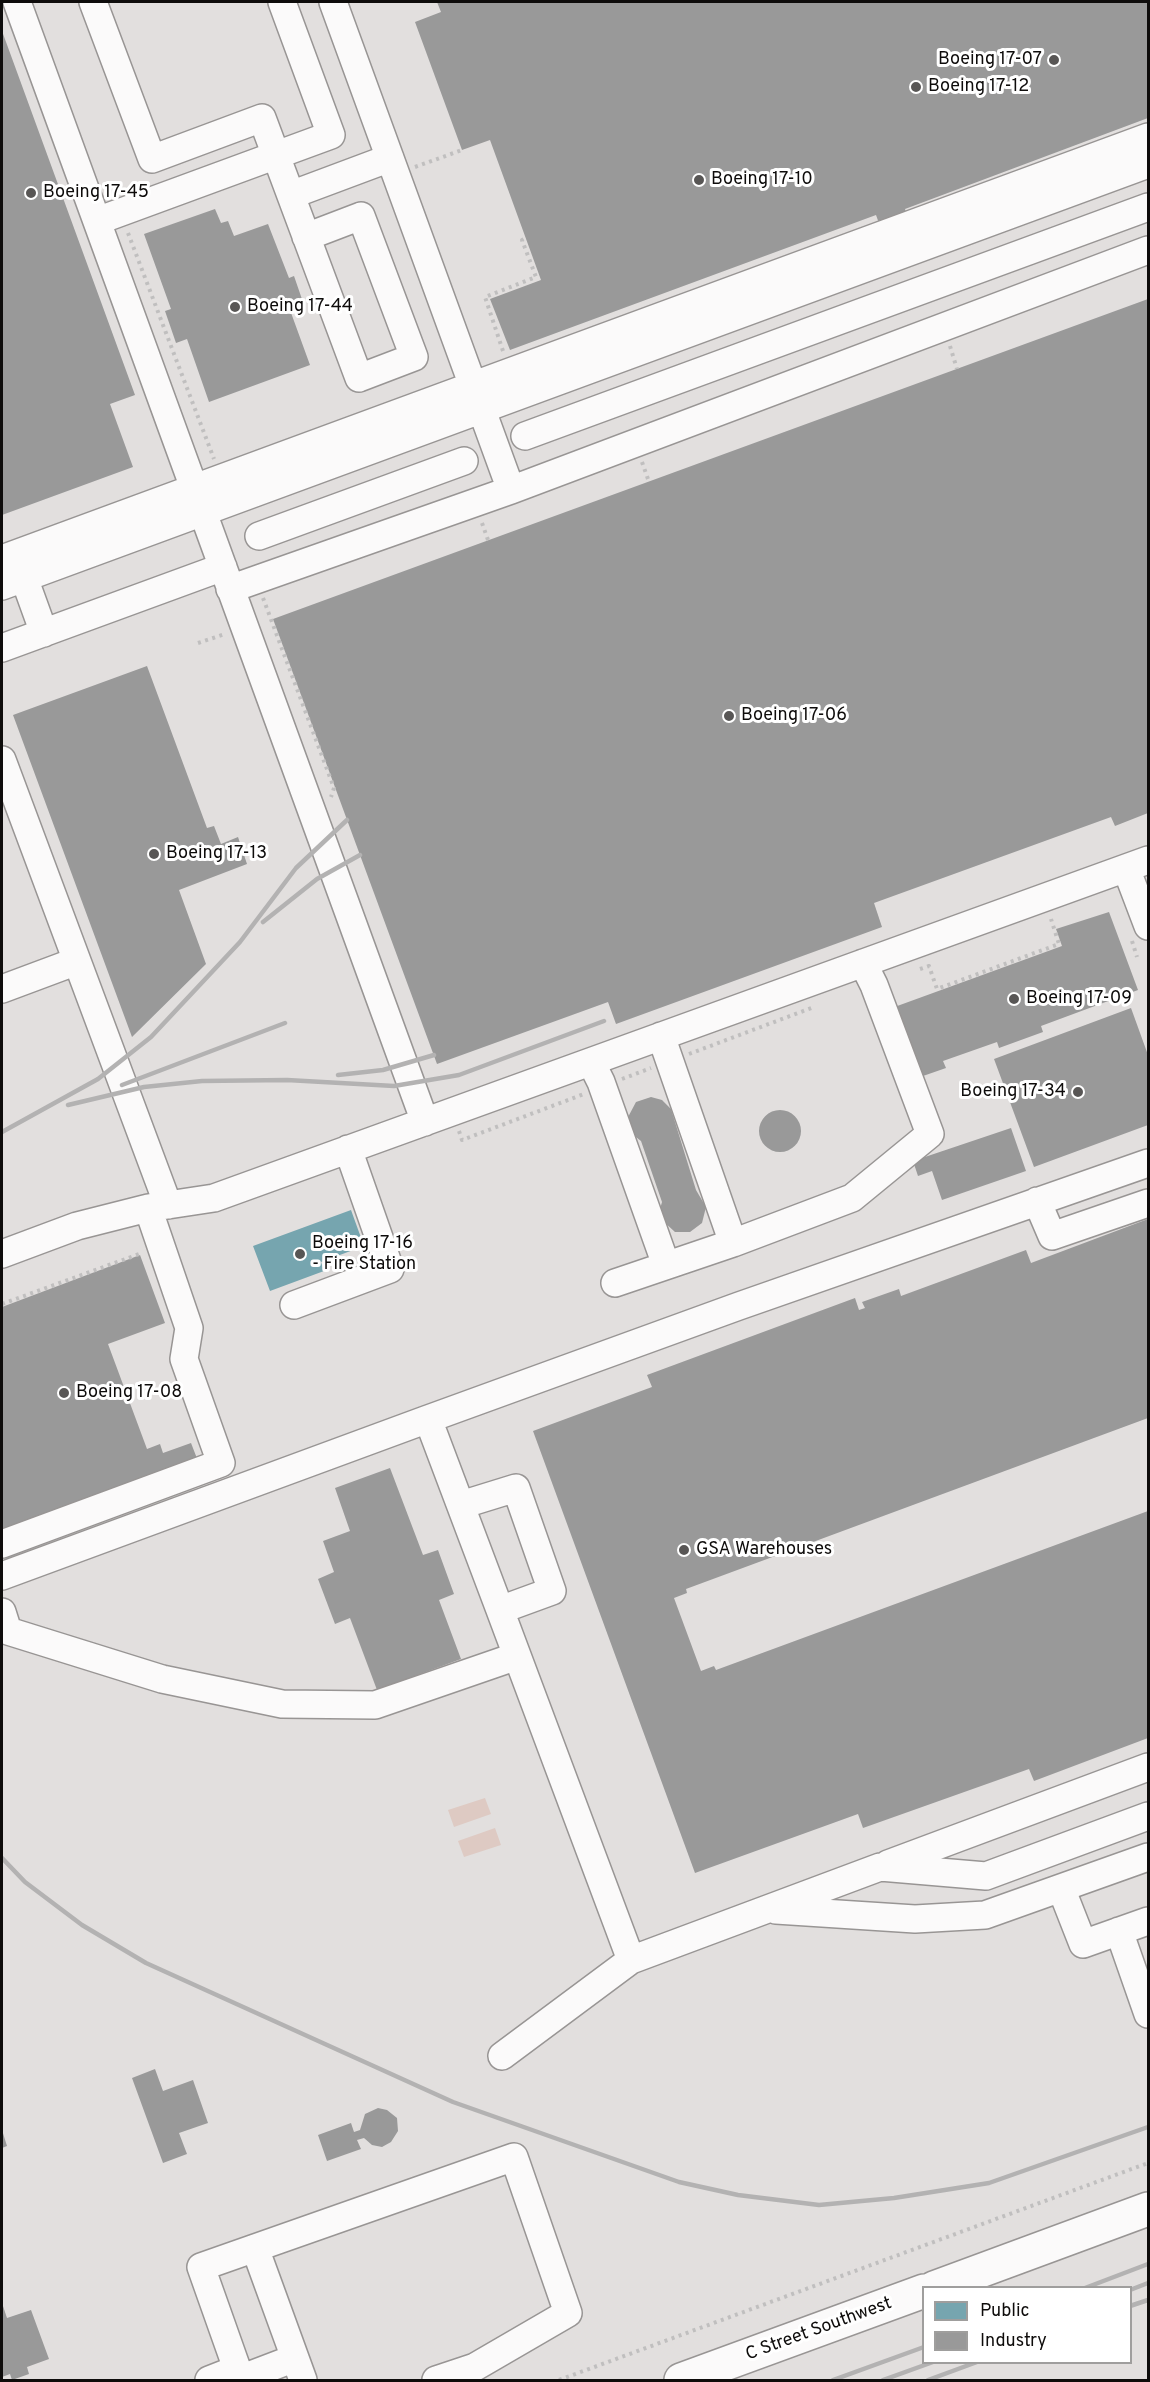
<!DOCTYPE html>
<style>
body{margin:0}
#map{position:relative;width:1150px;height:2382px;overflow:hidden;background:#e2dfde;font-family:Overpass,sans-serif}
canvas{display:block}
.frame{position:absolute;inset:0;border:3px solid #0e0c0b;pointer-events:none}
.legend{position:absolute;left:922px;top:2286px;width:210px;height:78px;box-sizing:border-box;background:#fff;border:2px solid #9f9e9d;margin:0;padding:8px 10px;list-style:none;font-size:18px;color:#0e0c0b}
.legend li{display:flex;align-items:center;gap:12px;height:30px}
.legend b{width:30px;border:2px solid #9f9e9d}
</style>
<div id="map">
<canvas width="1150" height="2382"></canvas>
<div class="frame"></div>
<ul class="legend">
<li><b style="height:16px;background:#76a5af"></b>Public</li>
<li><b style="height:16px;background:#999"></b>Industry</li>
</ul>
</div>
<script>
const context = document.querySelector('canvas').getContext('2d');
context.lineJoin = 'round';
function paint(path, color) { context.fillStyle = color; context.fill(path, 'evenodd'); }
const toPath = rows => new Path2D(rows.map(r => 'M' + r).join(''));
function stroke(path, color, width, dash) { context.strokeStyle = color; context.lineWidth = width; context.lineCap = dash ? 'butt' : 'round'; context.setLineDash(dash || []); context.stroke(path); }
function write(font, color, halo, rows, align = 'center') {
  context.font = font + ' Overpass,sans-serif'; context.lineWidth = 6; context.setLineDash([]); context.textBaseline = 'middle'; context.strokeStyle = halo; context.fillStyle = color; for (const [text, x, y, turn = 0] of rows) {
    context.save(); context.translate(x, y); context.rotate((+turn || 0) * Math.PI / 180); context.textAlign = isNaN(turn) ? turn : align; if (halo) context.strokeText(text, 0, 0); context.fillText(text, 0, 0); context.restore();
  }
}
paint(toPath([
 [485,1798,491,1814,454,1827,448,1810],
 [495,1828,501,1845,464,1857,458,1841]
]), '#decac3');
paint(toPath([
 [351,1210,364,1246,321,1262,324,1271,270,1291,253,1246]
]), '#76a5af');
paint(toPath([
 [437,2,1148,2,1148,118,905,209,907,216,880,226,876,215,510,350,490,299,541,280,490,140,462,150,415,22,441,12],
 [2,31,135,395,110,404,133,467,2,515],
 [215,209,221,223,228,221,234,236,268,224,289,278,294,276,304,305,290,310,310,365,209,402,187,339,176,343,165,311,171,309,144,234],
 [1148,299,1148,813,1115,826,1111,817,874,903,882,927,616,1024,608,1002,437,1064,273,619],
 [147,666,207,828,214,826,221,844,238,837,247,864,179,890,206,964,132,1037,13,715],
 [1109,912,1138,990,1041,1026,1043,1032,999,1048,997,1042,943,1061,946,1068,923,1076,913,1049,904,1052,889,1009,1062,946,1056,929],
 [1131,1008,1148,1055,1148,1125,1034,1167,994,1059],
 [651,1097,662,1100,671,1109,696,1190,706,1207,702,1223,690,1232,675,1232,663,1221,660,1209,662,1202,641,1141,632,1134,627,1119,636,1102],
 '759 1131a21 21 0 1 1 42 0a21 21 0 1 1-42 0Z',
 [1011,1128,1026,1171,942,1200,932,1171,918,1176,913,1161],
 [1148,1219,1148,1418,686,1589,687,1593,674,1598,701,1671,714,1666,716,1670,1148,1511,1148,1738,1034,1781,1029,1769,863,1828,858,1814,695,1873,533,1431,652,1387,647,1375,855,1298,859,1310,865,1308,862,1302,899,1289,901,1296,1026,1250,1031,1263],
 [140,1255,165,1323,108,1344,147,1449,160,1444,163,1453,191,1443,198,1461,2,1532,2,1307],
 [390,1468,423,1555,438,1550,454,1594,439,1600,461,1659,377,1690,350,1618,335,1624,318,1579,334,1572,323,1541,350,1531,335,1488],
 [155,2069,163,2091,193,2080,208,2123,179,2133,187,2154,163,2163,132,2078],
 [378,2108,387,2110,397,2118,398,2131,391,2142,382,2147,372,2145,364,2138,357,2140,361,2149,327,2161,318,2135,351,2123,354,2132,360,2130,365,2114],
 [2,2130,7,2146,2,2148],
 [2,2303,7,2318,31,2310,49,2359,27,2367,29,2374,12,2380,10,2374,2,2377]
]), '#999');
const minor = toPath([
 [17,2,425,1122],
 [93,2,152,159,262,118,359,378,414,357,361,216,306,237],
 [333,2,511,490],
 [291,195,390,158],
 [97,221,331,135,282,2],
 [525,436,1148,207],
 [259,536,464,461],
 [2,559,1148,137],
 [18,561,44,633],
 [2,586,1148,164],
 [230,589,511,490,1148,250],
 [2,648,223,567],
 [2,760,168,1205],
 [1126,868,1148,926],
 [2,989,77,961],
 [661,1036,733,1243,852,1198,930,1134,874,985,863,963],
 [591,1062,601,1082,666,1265],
 [1037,1201,1052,1236,1148,1203],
 [2,1254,77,1226,148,1208,214,1198,1148,860],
 [615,1283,733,1243],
 [294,1305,390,1269,348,1149],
 [461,1505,516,1488,552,1591,500,1610,428,1419,739,1306,1148,1163],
 [2,1544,221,1463,184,1359,189,1328,148,1208],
 [2,1576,428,1419],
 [500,1610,631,1960,880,1867,986,1876,1148,1816],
 [2,1612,8,1631,162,1679,282,1704,375,1705,517,1656],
 [888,1864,1148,1767],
 [1061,1888,1083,1944,1148,1921],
 [776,1910,915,1919,985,1915,1148,1857],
 [1119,1931,1148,2014],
 [502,2056,631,1960],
 [255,2248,303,2380],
 [240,2379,295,2358],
 [209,2380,237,2369],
 [241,2380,201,2267,514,2157,568,2313,475,2367,436,2380]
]);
const major = toPath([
 [934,2288,1148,2209],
 [681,2380,924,2291]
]);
stroke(minor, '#989594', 30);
stroke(major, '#989594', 36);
stroke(toPath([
 [415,167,462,150],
 [128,233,214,459],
 [950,346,957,369],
 [503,351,485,297,536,277,522,240,526,238],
 [642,462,649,482],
 [482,523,488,540],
 [263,598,334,788,331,797],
 [198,643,225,634],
 [1132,941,1137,957],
 [920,969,929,966,937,989,1059,944,1051,919],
 [689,1054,814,1007],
 [622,1079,651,1068],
 [459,1131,462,1140,584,1094],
 [2,1304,142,1253],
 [559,2380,1148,2163]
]), '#c0bfbf', 4, [3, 4.5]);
stroke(minor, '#fbfafa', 27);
stroke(major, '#fbfafa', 33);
stroke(toPath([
 [263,922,317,879,360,855],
 [338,1075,383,1070,434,1055],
 [122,1085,285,1023],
 [68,1105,144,1087,202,1081,287,1080,394,1086,459,1075,604,1021],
 [2,1132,98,1079,151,1037,240,942,296,868,347,820],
 [2,1858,25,1882,82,1925,146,1963,453,2102,679,2182,738,2195,819,2205,894,2198,989,2183,1148,2127],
 [1085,2288,1148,2264],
 [1130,2290,1148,2283],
 [1130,2306,1148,2300],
 [833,2380,924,2347],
 [883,2380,933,2362],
 [928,2380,977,2362]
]), '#b3b2b2', 4.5);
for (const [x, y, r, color] of [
 [1054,60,6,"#585655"],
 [916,87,6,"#585655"],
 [699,180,6,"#585655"],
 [31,193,6,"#585655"],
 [235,307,6,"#585655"],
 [729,716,6,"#585655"],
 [154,854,6,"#585655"],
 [1014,999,6,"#585655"],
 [1078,1092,6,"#585655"],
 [300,1254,6,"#585655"],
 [64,1393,6,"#585655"],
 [684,1550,6,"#585655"]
]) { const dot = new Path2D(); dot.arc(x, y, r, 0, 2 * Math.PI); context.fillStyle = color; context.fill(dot); stroke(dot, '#fff', 2); }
write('18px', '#0e0c0b', '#fff', [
 ["Boeing 17-07",1042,60,"right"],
 ["Boeing 17-12",928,87],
 ["Boeing 17-10",711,180],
 ["Boeing 17-45",43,193],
 ["Boeing 17-44",247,307],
 ["Boeing 17-06",741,716],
 ["Boeing 17-13",166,854],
 ["Boeing 17-09",1026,999],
 ["Boeing 17-34",1066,1092,"right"],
 ["Boeing 17-16",312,1244],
 ["- Fire Station",312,1265],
 ["Boeing 17-08",76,1393],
 ["GSA Warehouses",696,1550]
], 'left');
write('18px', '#0e0c0b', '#fff', [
 ["C Street Southwest",819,2330,-20]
]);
</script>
